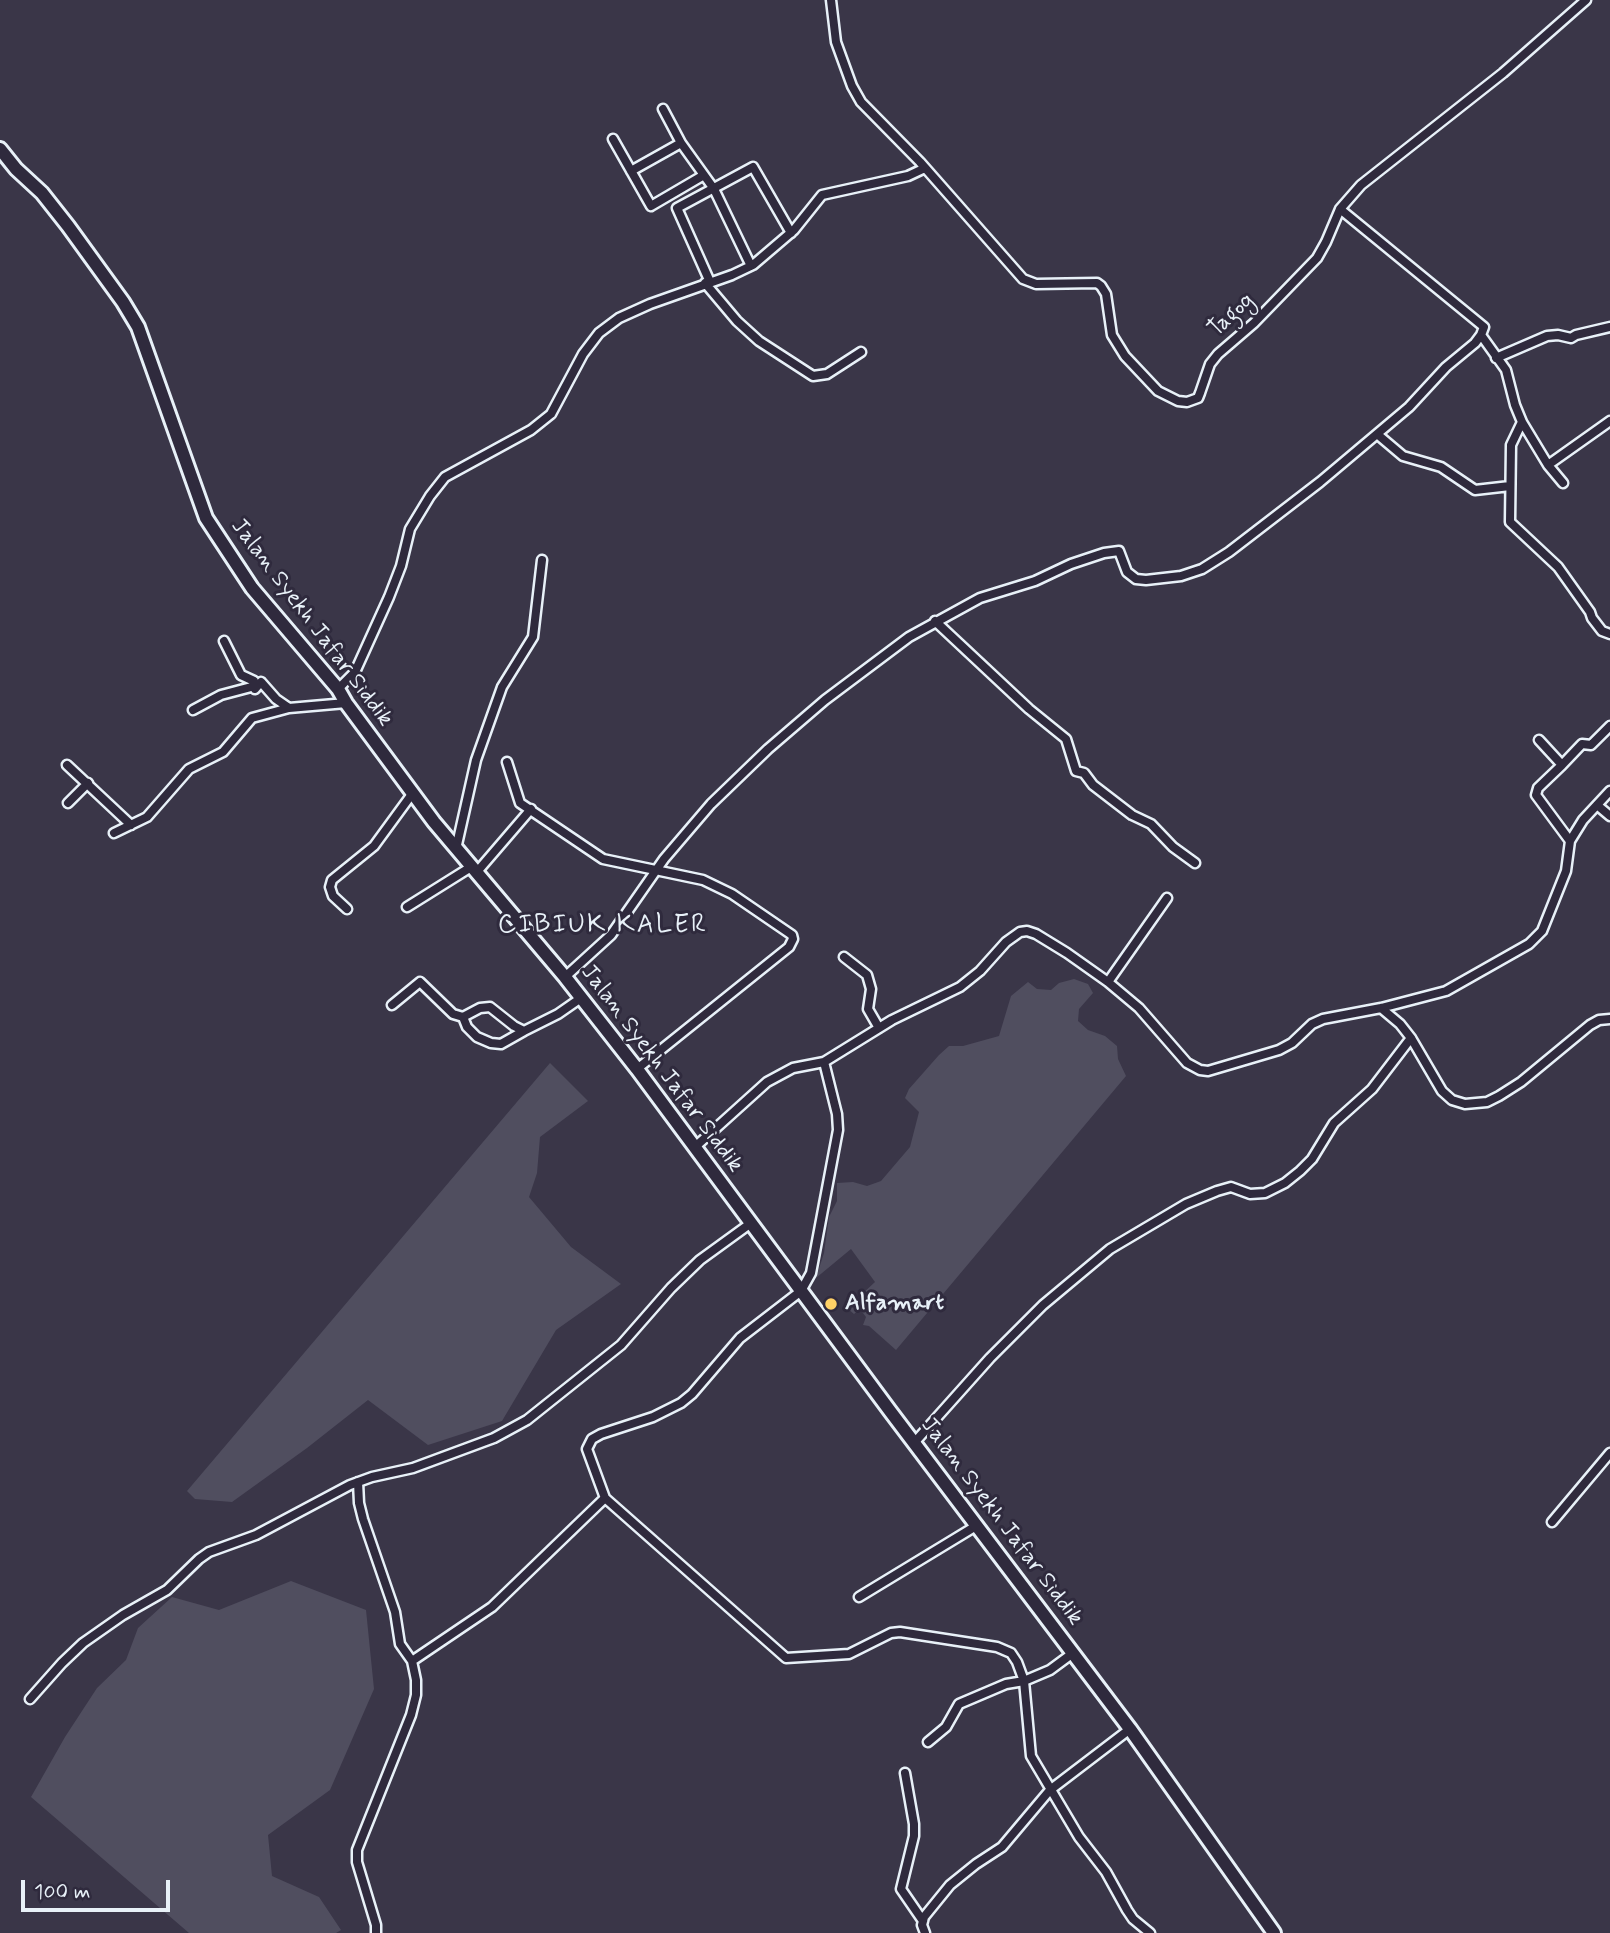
<!DOCTYPE html>
<style>
body{margin:0}
#map{position:relative;width:1610px;height:1933px;overflow:hidden;background:#3a3648;font-family:Mynerve,sans-serif}
canvas{display:block}
.scale{position:absolute;left:21px;top:1880px;width:149px;height:32px;box-sizing:border-box;border:4px solid #e8f1f8;border-top:0;padding-left:9px;font-size:21px;line-height:24px;white-space:nowrap;color:#e8f1f8;-webkit-text-stroke:5px #2f2a3d;paint-order:stroke}
</style>
<div id="map">
<canvas width="1610" height="1933"></canvas>
<div class="scale">100 m</div>
</div>
<script>
const context = document.querySelector('canvas').getContext('2d');
context.lineJoin = 'round';
function paint(path, color) { context.fillStyle = color; context.fill(path, 'evenodd'); }
const toPath = rows => new Path2D(rows.map(r => 'M' + r).join(''));
function stroke(path, color, width, dash) { context.strokeStyle = color; context.lineWidth = width; context.lineCap = dash ? 'butt' : 'round'; context.setLineDash(dash || []); context.stroke(path); }
function write(font, color, halo, rows, align = 'center') {
  context.font = font + ' Mynerve,sans-serif'; context.lineWidth = 6; context.setLineDash([]); context.textBaseline = 'middle'; context.strokeStyle = halo; context.fillStyle = color; for (const [text, x, y, turn = 0] of rows) {
    context.save(); context.translate(x, y); context.rotate((+turn || 0) * Math.PI / 180); context.textAlign = isNaN(turn) ? turn : align; if (halo) context.strokeText(text, 0, 0); context.fillText(text, 0, 0); context.restore();
  }
}
paint(toPath([
 [1074,979,1088,984,1093,993,1079,1009,1078,1021,1088,1030,1105,1036,1117,1046,1118,1059,1126,1076,896,1350,869,1326,863,1325,866,1317,860,1309,854,1314,847,1308,875,1282,851,1249,816,1278,824,1253,829,1217,837,1201,837,1183,853,1182,867,1186,881,1181,910,1147,919,1112,905,1098,909,1089,939,1055,949,1046,963,1046,999,1036,1011,996,1028,982,1037,989,1051,990,1059,983],
 [550,1063,588,1101,540,1137,537,1173,529,1197,571,1247,621,1284,556,1330,502,1421,428,1445,368,1400,307,1448,232,1502,195,1499,187,1491],
 [291,1581,366,1610,374,1689,330,1790,268,1835,272,1876,319,1897,341,1930,336,1933,189,1933,31,1797,65,1737,97,1688,126,1660,138,1628,172,1597,219,1610]
]), '#504e5f');
const minor = toPath([
 [831,0,836,42,852,86,861,102,920,162,1023,279,1036,284,1097,283,1101,286,1106,294,1112,335,1125,356,1158,391,1178,401,1187,402,1198,398,1200,393,1210,364,1218,354,1254,323,1317,258,1326,242,1340,209,1361,185,1503,73,1586,0],
 [663,109,681,143,714,189,751,266],
 [613,139,651,206,704,175],
 [631,171,681,143],
 [1340,209,1484,327,1481,335,1506,370,1515,405,1522,422,1548,465,1563,483],
 [710,282,677,208,753,167,791,233],
 [705,283,737,321,759,341,813,376,827,374,861,352],
 [1496,358,1547,336,1558,335,1571,338,1576,335,1610,327],
 [1522,422,1511,445,1510,522,1558,567,1590,612,1592,618,1602,631,1610,634],
 [1377,434,1403,456,1441,467,1475,490,1510,486],
 [1548,465,1610,421],
 [935,621,1029,709,1066,739,1076,771,1084,773,1093,785,1132,815,1151,824,1173,847,1195,863],
 [224,641,241,675,254,681,255,689,261,682,276,699,289,708,346,703],
 [338,689,355,672,389,597,401,566,410,529,430,496,445,477,531,430,551,414,583,354,599,333,619,318,650,304,732,275,753,265,794,230,822,195,908,176,925,168],
 [193,710,221,695,255,686],
 [1539,740,1562,765,1538,788,1536,795,1570,841],
 [507,762,520,803,603,859,703,880,732,894,792,935,793,939,789,947,637,1069],
 [67,765,131,825],
 [1562,765,1582,744,1591,745,1610,726],
 [68,803,88,783],
 [1597,805,1610,816],
 [114,833,147,817,189,769,223,752,252,718,289,708],
 [456,849,476,760,502,687,533,637,542,560],
 [476,873,531,809],
 [407,907,471,867],
 [347,909,333,896,330,887,332,880,374,846,412,794],
 [844,957,867,975,871,989,868,1009,879,1028],
 [565,977,611,935,664,859,711,804,768,749,825,700,909,637,980,598,1035,581,1071,564,1104,553,1119,551,1127,572,1136,579,1146,580,1181,576,1202,569,1229,552,1320,482,1409,407,1446,367,1475,343,1481,335],
 [1108,982,1167,898],
 [392,1005,420,982,453,1014,463,1017,480,1008,490,1007,514,1026,524,1031,558,1014,581,998],
 [1381,1008,1400,1024,1411,1038,1442,1091,1452,1100,1465,1104,1487,1102,1499,1096,1521,1082,1590,1025,1599,1020,1610,1019],
 [463,1017,467,1027,477,1037,491,1043,501,1044,524,1031],
 [695,1147,767,1082,793,1068,824,1062,892,1020,960,987,980,971,1006,942,1020,932,1027,931,1036,934,1067,953,1108,982,1139,1008,1187,1063,1200,1070,1208,1071,1279,1050,1292,1043,1312,1024,1323,1019,1381,1008,1446,991,1529,944,1542,931,1566,871,1570,841,1583,820,1610,791],
 [914,1443,990,1358,1043,1305,1110,1249,1186,1204,1217,1191,1231,1187,1250,1194,1265,1193,1285,1183,1300,1171,1312,1159,1334,1123,1372,1089,1411,1038],
 [358,1482,359,1503,363,1519,395,1612,400,1644,412,1661,492,1607,605,1498,587,1449,592,1439,601,1434,653,1417,681,1403,692,1394,740,1338,801,1291,811,1273,838,1130,837,1114,824,1062],
 [605,1498,786,1658,849,1654,891,1633,900,1632,997,1647,1011,1653,1017,1662,1024,1681,1006,1684,959,1704,946,1727,928,1742],
 [1552,1522,1610,1453],
 [859,1597,976,1526],
 [1073,1653,1050,1670,1024,1681,1031,1756,1079,1837,1106,1872,1127,1910,1133,1919,1150,1933],
 [30,1699,62,1663,83,1643,123,1615,167,1590,199,1559,209,1552,256,1535,350,1485,372,1477,413,1468,494,1438,527,1420,621,1345,671,1288,700,1260,751,1223],
 [905,1773,914,1824,914,1836,901,1889,923,1921],
 [376,1933,376,1925,357,1862,357,1850,411,1715,416,1695,416,1680,412,1661],
 [925,1933,922,1925,924,1917,950,1885,976,1864,1002,1847,1050,1790,1130,1729]
]);
const secondary = toPath([
 [0,149,16,169,42,193,68,226,123,302,138,327,206,518,252,588,338,689,346,703,434,822,565,977,637,1069,890,1411,1130,1729,1274,1933]
]);
stroke(minor, '#e8f1f8', 13);
stroke(secondary, '#e8f1f8', 18);
stroke(minor, '#2f2a3d', 8);
stroke(secondary, '#2f2a3d', 12);
for (const [x, y, r, color] of [
 [831,1304,7,"#ffd166"]
]) { const dot = new Path2D(); dot.arc(x, y, r, 0, 2 * Math.PI); context.fillStyle = color; context.fill(dot); stroke(dot, '#2f2a3d', 2.5); }
write('23px', '#e8f1f8', '#2f2a3d', [
 ["Tagog",1232,316,-42],
 ["Jalan Syekh Jafar Siddik",311,623,53],
 ["Jalan Syekh Jafar Siddik",661,1069,53],
 ["Jalan Syekh Jafar Siddik",1001,1522,53]
]);
write('bold 23px', '#e8f1f8', '#2f2a3d', [
 ["Alfamart",845,1304]
], 'left');
context.letterSpacing = '2px';
write('26px', '#e8f1f8', '#2f2a3d', [
 ["CIBIUK KALER",603,927]
]);
context.letterSpacing = '0px';
</script>
